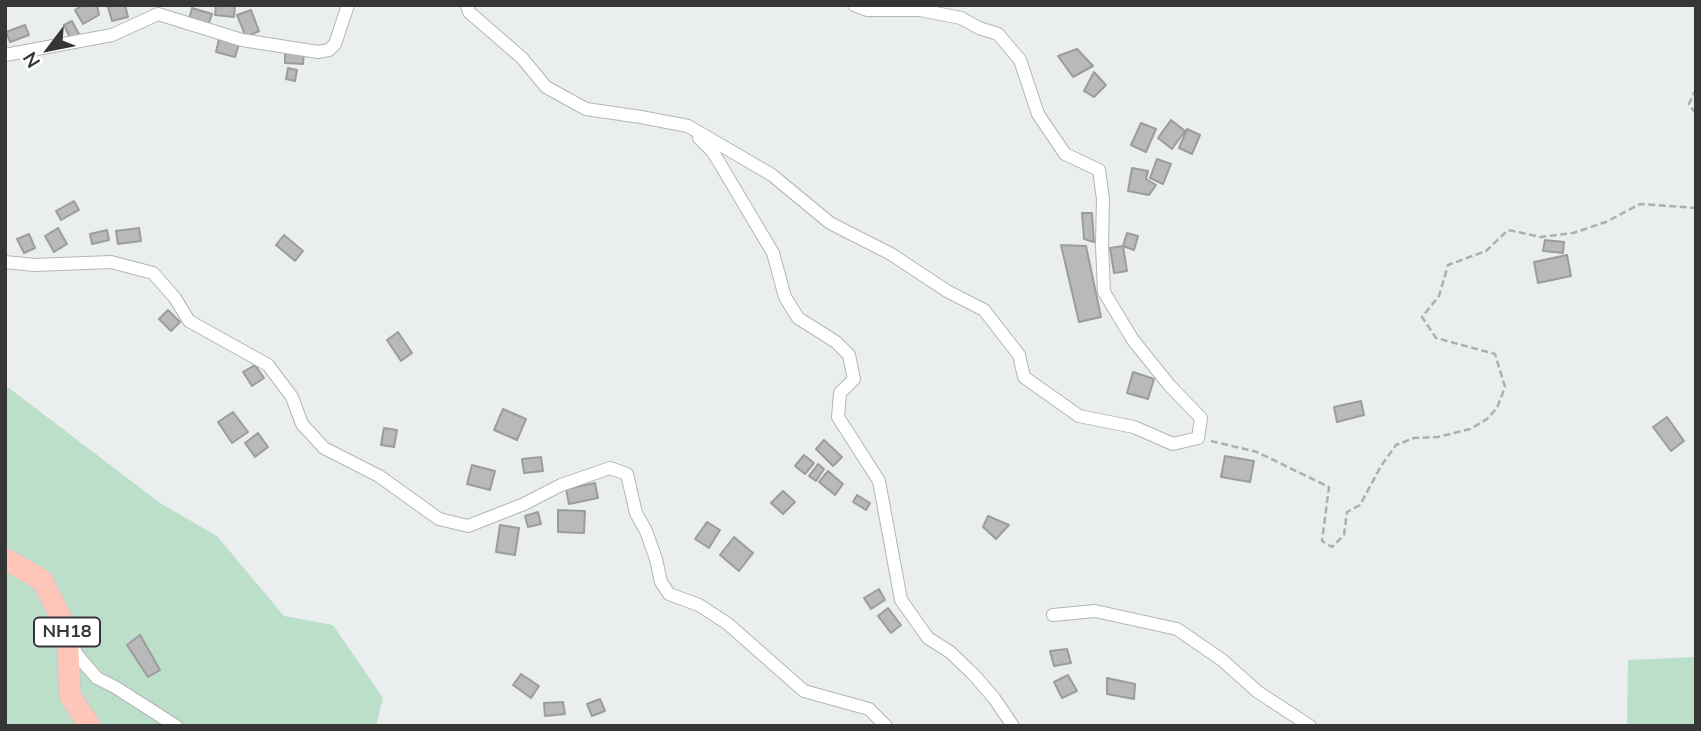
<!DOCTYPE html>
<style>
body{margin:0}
#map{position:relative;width:1701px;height:731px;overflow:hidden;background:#ebeeef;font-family:Mulish,sans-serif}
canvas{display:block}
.frame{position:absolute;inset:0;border:7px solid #363637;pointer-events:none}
.north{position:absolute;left:14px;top:14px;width:70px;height:70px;-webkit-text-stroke:5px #fff;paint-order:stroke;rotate:238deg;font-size:19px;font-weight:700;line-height:28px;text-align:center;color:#363637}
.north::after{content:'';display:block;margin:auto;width:24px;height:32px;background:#363637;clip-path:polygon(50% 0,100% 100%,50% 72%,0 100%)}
</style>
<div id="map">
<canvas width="1701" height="731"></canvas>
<div class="frame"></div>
<div class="north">N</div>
</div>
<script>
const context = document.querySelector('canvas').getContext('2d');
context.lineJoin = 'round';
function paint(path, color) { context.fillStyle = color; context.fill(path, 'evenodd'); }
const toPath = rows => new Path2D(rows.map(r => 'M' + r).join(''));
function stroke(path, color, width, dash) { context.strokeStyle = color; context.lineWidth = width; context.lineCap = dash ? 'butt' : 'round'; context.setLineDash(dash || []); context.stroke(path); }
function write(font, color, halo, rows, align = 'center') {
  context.font = font + ' Mulish,sans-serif'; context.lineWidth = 5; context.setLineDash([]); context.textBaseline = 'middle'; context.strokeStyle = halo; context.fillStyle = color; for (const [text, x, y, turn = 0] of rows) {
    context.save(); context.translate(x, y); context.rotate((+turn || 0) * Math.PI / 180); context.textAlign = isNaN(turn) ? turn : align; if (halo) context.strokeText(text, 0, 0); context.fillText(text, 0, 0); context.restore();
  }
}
paint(toPath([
 [5,385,160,503,217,536,284,616,333,625,383,698,376,726,5,726],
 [1696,657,1696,726,1627,726,1628,660]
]), '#bbdfc9');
const building = toPath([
 [83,5,97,5,99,15,83,24,75,10,83,5],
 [114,5,125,5,128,17,112,21,108,7,114,5],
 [216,5,235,5,234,17,215,15,216,5],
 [192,8,212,14,208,26,189,19,192,8],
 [251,10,259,31,246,37,237,15,251,10],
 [72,21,80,36,71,40,64,25,72,21],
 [25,25,29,35,10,42,6,32,25,25],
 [219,39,239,44,235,57,216,52,219,39],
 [1077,49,1093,66,1073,77,1058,56,1077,49],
 [285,52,304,52,303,64,285,63,285,52],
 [288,68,297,70,295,81,286,79,288,68],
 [1094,72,1106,85,1094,97,1084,91,1094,72],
 [1171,120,1185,131,1172,149,1158,138,1171,120],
 [1141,123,1156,129,1146,152,1131,145,1141,123],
 [1187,129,1200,135,1192,154,1179,148,1187,129],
 [1157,159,1171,164,1163,184,1150,178,1157,159],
 [1132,168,1148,171,1146,179,1156,185,1149,195,1128,191,1132,168],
 [74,201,79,210,61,220,56,211,74,201],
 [1082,213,1092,213,1094,242,1084,239,1082,213],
 [58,228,67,244,54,252,45,236,58,228],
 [139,228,141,241,118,244,116,231,139,228],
 [107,230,109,240,92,244,90,234,107,230],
 [1127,233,1138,236,1134,250,1123,246,1127,233],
 [29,234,35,248,24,253,17,239,29,234],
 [284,235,303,251,295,261,276,245,284,235],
 [1545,240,1564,242,1563,253,1543,251,1545,240],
 [1061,245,1086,246,1101,317,1079,322,1061,245],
 [1123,246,1127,271,1114,273,1110,248,1123,246],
 [1567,255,1571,276,1538,283,1534,262,1567,255],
 [168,310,180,322,171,331,159,319,168,310],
 [398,332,412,353,401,361,387,340,398,332],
 [255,365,264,378,252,386,243,372,255,365],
 [1133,372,1154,379,1148,399,1127,393,1133,372],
 [1361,401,1364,415,1337,422,1334,407,1361,401],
 [503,409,526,419,517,440,494,430,503,409],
 [233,412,248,432,232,443,218,422,233,412],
 [1667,417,1684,441,1671,451,1653,427,1667,417],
 [384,428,397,430,394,447,381,445,384,428],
 [258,433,268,447,255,457,245,443,258,433],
 [824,440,842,457,833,466,816,449,824,440],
 [804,455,814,463,805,474,795,466,804,455],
 [1225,456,1254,461,1250,482,1221,477,1225,456],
 [541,457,543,471,524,473,522,459,541,457],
 [818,464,824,469,816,481,809,476,818,464],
 [472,465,495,471,490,490,467,484,472,465],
 [828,471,843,484,835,495,819,482,828,471],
 [595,483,598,498,569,504,566,489,595,483],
 [783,491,795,502,783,514,771,503,783,491],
 [857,495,870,503,866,510,853,502,857,495],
 [558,510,585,511,584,533,558,532,558,510],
 [538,512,541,524,528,527,525,516,538,512],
 [988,516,1009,525,996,539,983,527,988,516],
 [707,522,720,530,709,548,695,539,707,522],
 [500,525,519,528,515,555,496,552,500,525],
 [734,537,753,553,739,571,720,555,734,537],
 [879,589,885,600,871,609,864,598,879,589],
 [888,608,901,625,891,633,878,616,888,608],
 [140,635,160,670,148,677,127,645,140,635],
 [1067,649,1071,663,1054,666,1050,651,1067,649],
 [521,674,539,686,531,698,513,685,521,674],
 [1068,675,1077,691,1062,698,1054,682,1068,675],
 [1107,678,1135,684,1134,699,1107,694,1107,678],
 [600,699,605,711,592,716,587,704,600,699],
 [563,702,565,714,545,716,544,703,563,702]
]);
paint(building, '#b9b8bb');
stroke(building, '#9c9c9e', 2);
const street = toPath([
 [467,5,469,12,522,58,546,87,586,109,641,117,688,126,772,175,830,223,891,254,947,291,984,310,1019,355,1024,377,1079,416,1134,427,1173,444,1198,438,1201,418,1170,386,1133,340,1104,292,1102,245,1103,199,1099,170,1065,154,1038,114,1020,60,998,34,979,28,961,18,920,10,867,10,854,5],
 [5,55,112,35,158,14,242,40,318,52,329,50,335,44,348,5],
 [699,138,713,152,773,253,785,297,798,318,836,342,849,355,854,379,840,393,838,417,879,481,901,600,928,638,950,652,973,674,994,698,1013,726],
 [5,262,34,265,111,262,153,273,175,298,189,321,268,365,292,397,302,424,324,448,379,476,439,519,468,526,524,504,561,485,610,468,627,474,636,513,646,531,656,559,661,582,669,594,699,605,728,624,804,691,869,709,886,726],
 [1053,615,1095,611,1177,629,1222,660,1258,692,1310,726],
 [72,643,77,655,97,678,115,687,176,726]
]);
const primary = toPath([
 [5,559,42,580,67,630,70,696,90,726]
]);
stroke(street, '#b3b5b7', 14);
stroke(primary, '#cbcbcb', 23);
stroke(toPath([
 [1696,89,1689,104,1696,114],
 [1211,441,1257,452,1329,487,1322,541,1332,547,1344,535,1347,512,1360,505,1381,466,1396,445,1414,438,1438,437,1470,429,1487,419,1497,408,1505,387,1495,354,1436,338,1422,317,1439,296,1448,265,1486,251,1508,230,1541,237,1573,233,1606,222,1640,204,1696,208]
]), '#acaeaf', 2.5, [7, 3.5]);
stroke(street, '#fff', 12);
stroke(primary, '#fec6b9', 21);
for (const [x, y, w] of [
 [67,632,66]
]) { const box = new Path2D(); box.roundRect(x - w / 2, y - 14.5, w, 29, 5); context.fillStyle = '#fff'; context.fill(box); stroke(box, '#363637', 2); }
write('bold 18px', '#363637', null, [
 ["NH18",67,632]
]);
</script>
